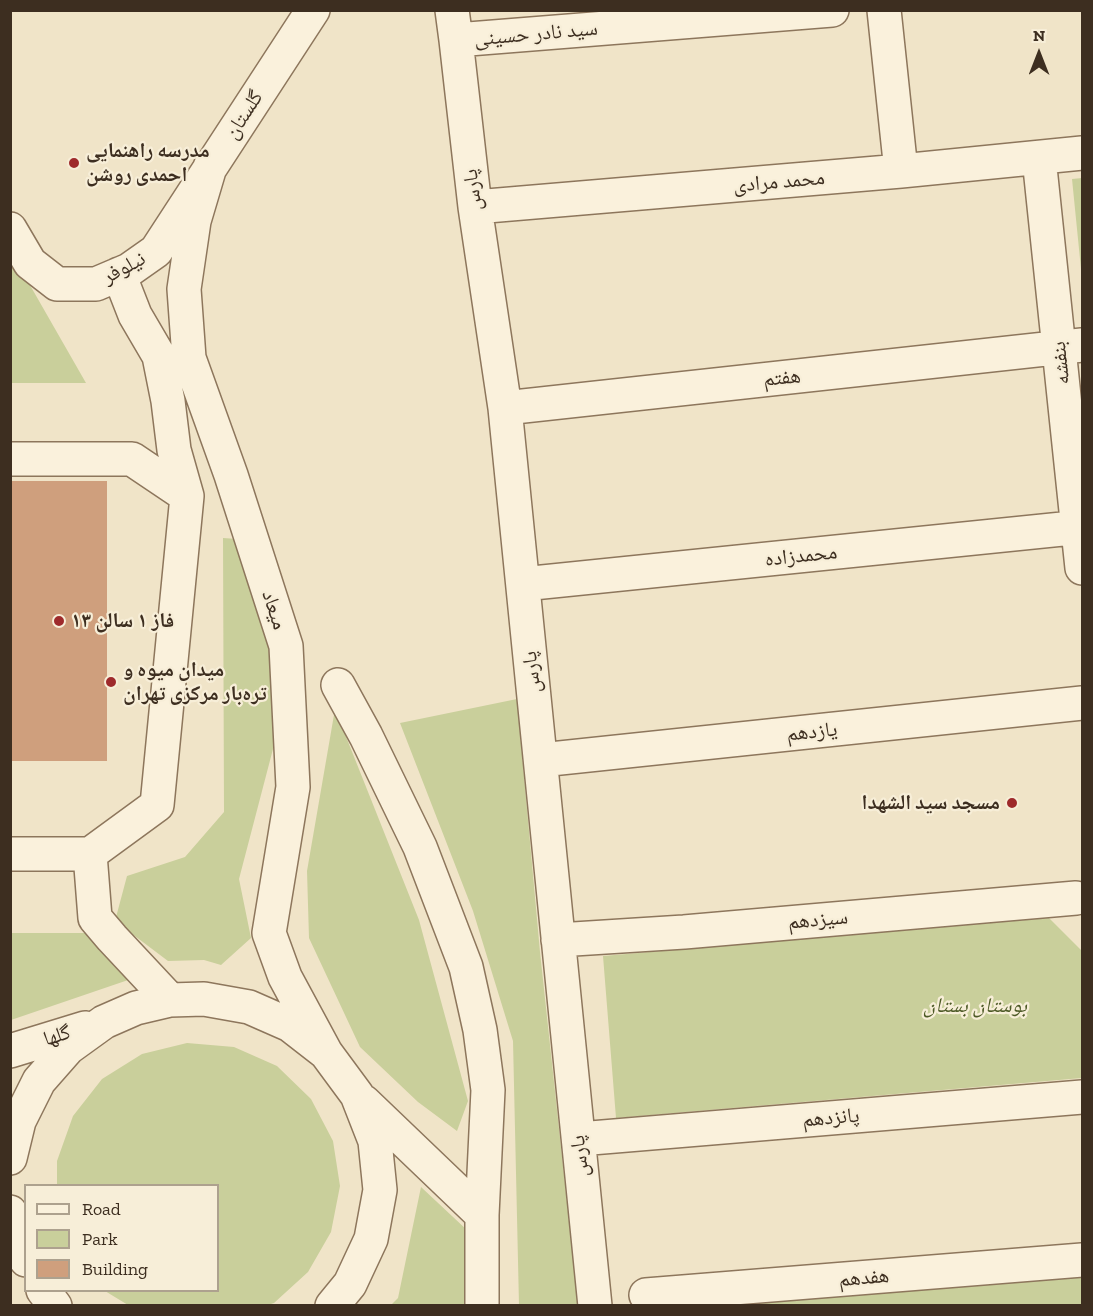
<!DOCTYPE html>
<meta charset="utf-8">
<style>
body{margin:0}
#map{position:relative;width:1093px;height:1316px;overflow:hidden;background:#f0e4c8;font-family:"Zilla Slab",serif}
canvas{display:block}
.frame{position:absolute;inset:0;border:12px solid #3d2e20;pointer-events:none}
.legend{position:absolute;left:24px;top:1184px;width:195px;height:108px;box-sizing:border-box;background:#f7eed8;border:2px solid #ada18e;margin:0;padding:8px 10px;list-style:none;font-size:18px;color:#3d2e20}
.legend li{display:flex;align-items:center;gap:12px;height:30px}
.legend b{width:30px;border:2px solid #ada18e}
.north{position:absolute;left:1009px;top:24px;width:60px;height:60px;-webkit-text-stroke:4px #f7eed8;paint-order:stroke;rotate:0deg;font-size:16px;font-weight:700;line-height:24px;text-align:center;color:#3d2e20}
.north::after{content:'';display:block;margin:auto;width:21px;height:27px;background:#3d2e20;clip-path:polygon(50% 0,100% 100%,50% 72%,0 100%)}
</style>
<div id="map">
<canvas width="1093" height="1316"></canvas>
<div class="frame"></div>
<ul class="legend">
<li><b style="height:8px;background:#faf1dc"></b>Road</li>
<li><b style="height:16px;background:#c9cf9b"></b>Park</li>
<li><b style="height:16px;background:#cf9f7d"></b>Building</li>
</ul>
<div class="north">N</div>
</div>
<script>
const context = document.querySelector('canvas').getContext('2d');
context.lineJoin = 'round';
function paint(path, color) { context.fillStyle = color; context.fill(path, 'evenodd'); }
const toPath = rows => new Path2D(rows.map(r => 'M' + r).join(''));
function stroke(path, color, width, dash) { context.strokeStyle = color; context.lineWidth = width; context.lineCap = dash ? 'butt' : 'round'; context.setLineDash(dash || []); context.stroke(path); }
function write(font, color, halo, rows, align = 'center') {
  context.font = font + ' "Zilla Slab","Noto Naskh Arabic",serif'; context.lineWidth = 4.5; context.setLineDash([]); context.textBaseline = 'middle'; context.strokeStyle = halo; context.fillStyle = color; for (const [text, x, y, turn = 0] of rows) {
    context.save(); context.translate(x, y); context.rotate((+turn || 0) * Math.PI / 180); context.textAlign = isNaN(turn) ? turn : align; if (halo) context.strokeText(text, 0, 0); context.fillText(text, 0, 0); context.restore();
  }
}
paint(toPath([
 [1082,178,1082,279,1072,179],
 [11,252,86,383,11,383],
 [223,538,237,539,268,602,279,726,239,879,251,938,221,965,204,960,168,961,115,921,127,876,185,857,224,812],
 [517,699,540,952,578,1305,519,1305,513,1041,473,911,400,723],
 [335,709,419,920,468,1101,457,1131,418,1102,360,1047,309,938,307,871],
 [1049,918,1082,951,1082,1078,616,1118,603,956],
 [11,933,92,933,134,978,11,1020],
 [187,1043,234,1047,277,1066,311,1099,333,1141,340,1186,331,1232,308,1272,274,1303,268,1305,128,1305,105,1291,218,1290,218,1186,57,1185,57,1161,73,1116,102,1079,142,1054],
 [421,1187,468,1231,465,1305,390,1306,398,1298],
 [1082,1273,1082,1305,669,1305]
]), '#c9cf9b');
paint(toPath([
 [10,481,107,481,107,761,10,761]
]), '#cf9f7d');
const minor = toPath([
 [452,10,456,40,475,207,505,408,595,1306],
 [884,10,901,171],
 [456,40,832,10],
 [1039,158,1082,568],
 [210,167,194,221,184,289,189,358,231,475,286,646,293,787,269,933,285,977,326,1053],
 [475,207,901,171,1082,153],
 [10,229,30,263,57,284,96,284,129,270,156,251,313,10],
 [505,408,1082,345],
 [10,459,132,459,187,496],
 [523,584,1082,527],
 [338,685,366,736,420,847,466,967,480,1030,488,1090,482,1215],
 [541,760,1082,703],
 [10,854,90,854,157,805,187,496,174,450,168,401,159,356,135,315,119,274],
 [90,854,95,918,112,938,170,1000],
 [558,940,684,932,1076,898],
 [10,1051,85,1028],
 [364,1102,482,1215,482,1306],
 [579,1139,1082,1097],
 [10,1158,19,1121,39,1081,68,1048,104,1022,136,1008,170,1000,204,999,249,1007,290,1025,326,1053,357,1095,375,1141,380,1190,371,1239,350,1284,332,1306],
 [10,1212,21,1252,26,1260],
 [43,1290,55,1306],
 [646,1295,1082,1260]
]);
stroke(minor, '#8d765c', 36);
stroke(minor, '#faf1dc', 33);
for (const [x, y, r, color] of [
 [74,163,6,"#9e2a2b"],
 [59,621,6,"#9e2a2b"],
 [111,682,6,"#9e2a2b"],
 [1012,803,6,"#9e2a2b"]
]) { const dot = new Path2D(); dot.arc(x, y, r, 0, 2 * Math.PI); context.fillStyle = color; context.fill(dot); stroke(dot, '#f7eed8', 2); }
write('21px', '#3d2e20', '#f7eed8', [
 ["سید نادر حسینی",536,34,-5],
 ["گلستان",244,115,-57],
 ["محمد مرادی",779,182,-5],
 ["پارس",473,190,-97],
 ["نیلوفر",124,268,-28],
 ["بنفشه",1061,363,-96],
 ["هفتم",782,378,-6],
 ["محمدزاده",801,556,-6],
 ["میعاد",274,610,72],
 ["پارس",532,672,-96],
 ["یازدهم",812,732,-6],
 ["سیزدهم",818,920,-5],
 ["گلها",57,1036,-17],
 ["پانزدهم",831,1118,-5],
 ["پارس",580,1156,-96],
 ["هفدهم",864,1278,-5]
]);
write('bold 21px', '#3d2e20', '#f7eed8', [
 ["مدرسه راهنمایی",86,151],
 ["احمدی روشن",86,175],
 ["فاز ۱ سالن ۱۳",71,621],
 ["میدان میوه و",123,670],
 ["تره‌بار مرکزی تهران",123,694],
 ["مسجد سید الشهدا",1000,803,"right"]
], 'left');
write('italic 21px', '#4d5a26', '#f7eed8', [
 ["بوستان بستان",975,1006]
]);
</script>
